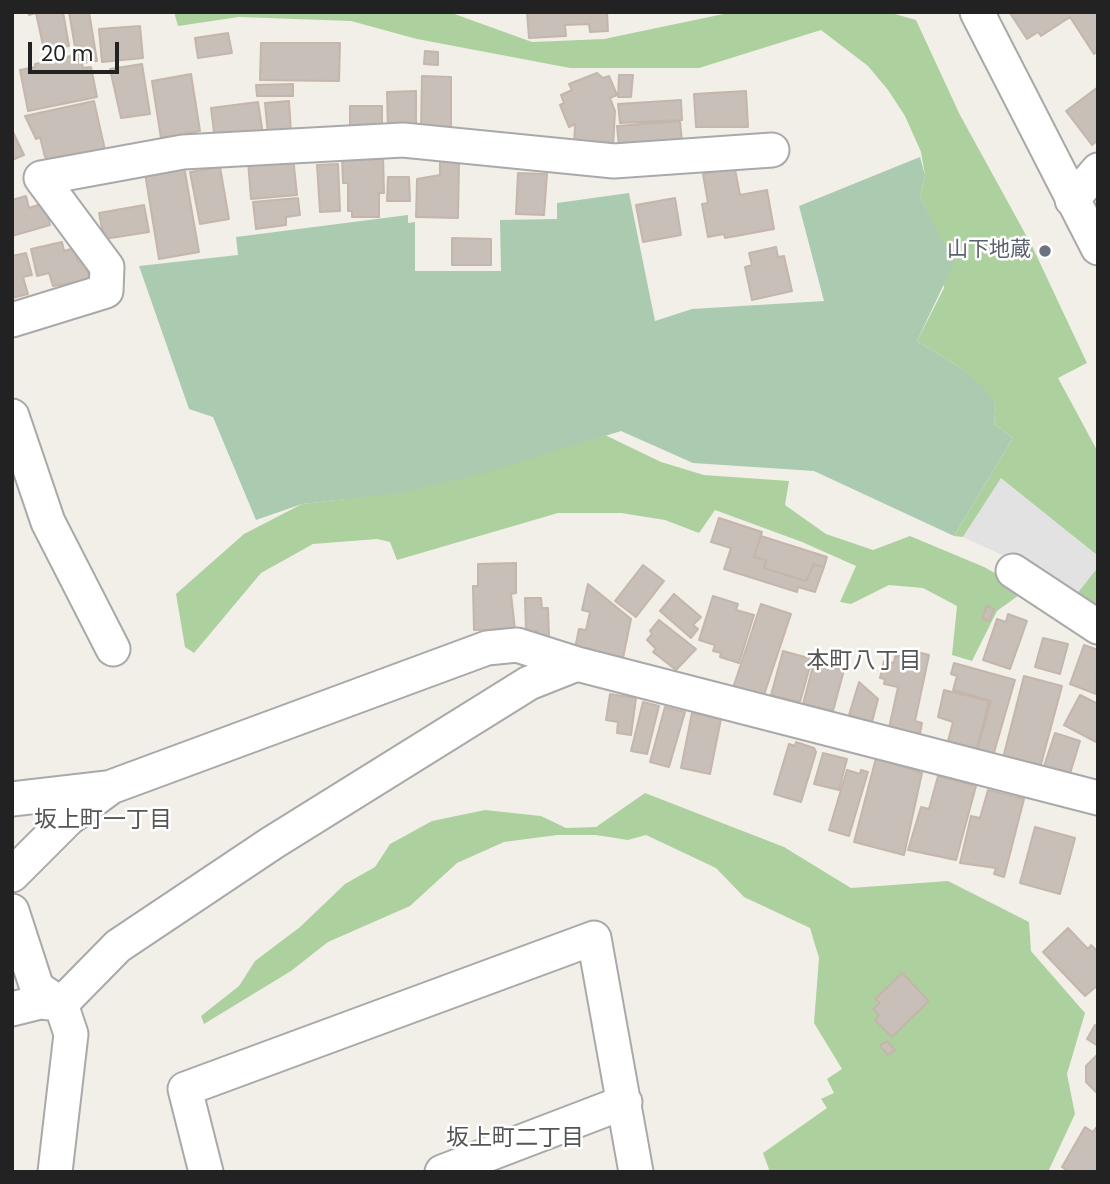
<!DOCTYPE html>
<meta charset="utf-8">
<style>
body{margin:0}
#map{position:relative;width:1110px;height:1184px;overflow:hidden;background:#f2efe9;font-family:Poppins,sans-serif}
canvas{display:block}
.frame{position:absolute;inset:0;border:14px solid #222;pointer-events:none}
.scale{position:absolute;left:28px;top:42px;width:91px;height:32px;box-sizing:border-box;border:4px solid #222;border-top:0;padding-left:9px;font-size:21px;line-height:24px;white-space:nowrap;color:#222;-webkit-text-stroke:5px #fff;paint-order:stroke}
</style>
<div id="map">
<canvas width="1110" height="1184"></canvas>
<div class="frame"></div>
<div class="scale">20 m</div>
</div>
<script>
const context = document.querySelector('canvas').getContext('2d');
context.lineJoin = 'round';
function paint(path, color) { context.fillStyle = color; context.fill(path, 'evenodd'); }
const toPath = rows => new Path2D(rows.map(r => 'M' + r).join(''));
function stroke(path, color, width, dash) { context.strokeStyle = color; context.lineWidth = width; context.lineCap = dash ? 'butt' : 'round'; context.setLineDash(dash || []); context.stroke(path); }
function write(font, color, halo, rows, align = 'center') {
  context.font = font + ' Poppins,"Noto Sans JP",sans-serif'; context.lineWidth = 5; context.setLineDash([]); context.textBaseline = 'middle'; context.strokeStyle = halo; context.fillStyle = color; for (const [text, x, y, turn = 0] of rows) {
    context.save(); context.translate(x, y); context.rotate((+turn || 0) * Math.PI / 180); context.textAlign = isNaN(turn) ? turn : align; if (halo) context.strokeText(text, 0, 0); context.fillText(text, 0, 0); context.restore();
  }
}
paint(toPath([
 [174,12,449,12,532,42,604,39,733,12,888,12,916,20,960,115,1032,246,1087,363,1058,378,1098,452,1098,556,1001,479,963,537,954,536,1013,438,994,424,996,403,961,368,917,341,944,288,932,222,920,197,925,175,921,152,905,116,888,90,868,66,821,30,699,68,570,68,417,39,351,21,239,17,178,26],
 [605,435,661,462,704,475,789,481,785,505,826,534,873,550,910,536,984,567,1026,590,997,611,972,661,952,655,957,606,923,588,889,585,851,604,840,602,856,566,802,542,715,510,699,533,665,520,621,513,558,513,397,560,390,542,377,539,313,544,261,573,194,653,185,647,176,594,244,534,302,504,345,499],
 [1098,567,1098,616,1071,601],
 [645,793,784,847,851,888,948,881,1029,922,1031,951,1085,1013,1067,1074,1075,1114,1048,1172,770,1172,763,1153,827,1108,821,1099,834,1093,827,1079,842,1069,814,1023,819,958,810,928,744,897,716,868,646,835,628,840,596,835,557,835,504,842,457,863,410,906,328,942,291,971,204,1024,201,1016,239,986,255,961,300,927,345,884,375,867,390,844,432,821,485,810,541,816,566,828,596,827]
]), '#add19e');
paint(toPath([
 [920,157,925,175,920,197,954,263,917,341,961,368,984,388,996,403,994,424,1013,438,954,536,814,471,693,463,621,431,485,473,401,493,302,504,256,520,213,417,189,409,139,266,238,255,236,237,408,215,408,223,415,222,415,271,501,271,500,220,557,219,557,203,629,193,655,321,692,309,824,301,799,206]
]), '#aacbaf');
paint(toPath([
 [1001,478,1098,556,1098,567,1071,601,1009,558,963,537]
]), '#e2e2e2');
const building = toPath([
 [29,12,63,12,69,46,44,50,36,13,29,15,29,12],
 [69,12,89,12,97,61,83,63,80,46,75,47,69,12],
 [527,12,607,12,608,31,590,32,589,24,565,25,566,36,529,38,527,12],
 [1098,12,1098,51,1094,54,1070,17,1041,36,1038,32,1027,39,1010,13,1098,12],
 [140,26,143,58,102,62,99,29,140,26],
 [228,33,232,53,198,58,195,38,228,33],
 [261,43,340,43,339,81,260,80,261,43],
 [425,51,438,52,438,65,424,64,425,51],
 [80,54,83,68,91,67,97,97,28,111,20,70,35,67,35,64,80,54],
 [142,64,150,114,121,118,110,69,142,64],
 [597,73,603,78,609,76,617,95,610,98,615,111,613,148,574,147,575,124,569,127,560,105,564,103,561,95,572,90,569,84,597,73],
 [191,74,200,131,161,138,152,81,191,74],
 [619,75,633,75,631,97,618,97,619,75],
 [422,76,451,77,451,128,421,128,422,76],
 [293,84,293,96,257,96,256,85,293,84],
 [1098,87,1098,140,1092,145,1066,111,1098,87],
 [416,91,416,128,388,129,387,92,416,91],
 [746,91,748,127,696,127,694,94,746,91],
 [681,100,682,120,620,123,618,104,681,100],
 [94,101,105,150,51,162,45,157,40,137,36,139,25,116,94,101],
 [289,101,291,133,268,135,265,103,289,101],
 [258,102,263,135,215,141,211,108,258,102],
 [350,106,382,106,382,132,350,132,350,106],
 [680,121,682,142,619,147,617,126,680,121],
 [12,130,24,155,12,160,12,130],
 [383,155,384,193,379,193,379,217,352,217,352,211,348,211,348,183,343,183,342,156,383,155],
 [293,156,297,195,251,199,248,161,293,156],
 [440,160,459,161,458,218,416,217,417,179,440,175,440,160],
 [338,164,340,211,320,212,317,165,338,164],
 [184,166,199,252,159,259,145,173,184,166],
 [220,167,229,219,200,224,190,172,220,167],
 [735,169,740,195,767,190,774,229,725,238,724,234,708,237,702,204,708,203,703,174,735,169],
 [518,173,547,174,544,215,516,214,518,173],
 [388,177,409,177,410,201,387,201,388,177],
 [26,196,29,208,44,203,50,225,12,236,12,200,26,196],
 [298,198,300,215,286,217,286,225,256,229,253,202,298,198],
 [675,198,681,235,643,242,636,205,675,198],
 [144,205,149,232,104,239,99,213,144,205],
 [452,238,491,239,491,265,452,265,452,238],
 [62,242,64,251,74,248,78,262,85,260,90,280,53,286,49,273,37,276,31,249,62,242],
 [776,247,778,257,784,256,792,291,752,300,745,267,752,265,749,253,776,247],
 [26,253,32,275,23,277,28,294,12,298,12,256,26,253],
 [719,518,762,532,754,557,766,560,764,568,806,581,814,564,824,567,815,592,798,587,797,592,724,569,731,548,711,542,719,518],
 [761,536,827,557,824,567,814,564,806,581,764,568,766,560,754,557,761,536],
 [516,563,516,593,511,594,515,629,474,630,473,586,478,586,478,564,516,563],
 [643,565,664,581,636,617,615,601,643,565],
 [588,584,631,619,623,658,575,648,579,629,586,630,590,612,582,610,588,584],
 [674,594,701,617,693,625,698,629,691,638,660,611,674,594],
 [713,596,738,604,736,610,754,615,739,663,720,657,721,653,713,651,715,645,699,640,713,596],
 [525,598,541,598,542,608,548,608,549,637,537,637,537,631,526,631,525,598],
 [761,604,791,614,764,695,733,688,761,604],
 [987,606,994,609,989,621,982,618,987,606],
 [1008,614,1027,621,1010,669,983,660,997,619,1006,622,1008,614],
 [659,620,696,649,676,670,653,652,656,649,647,640,652,634,650,631,659,620],
 [1043,638,1068,644,1060,674,1035,667,1043,638],
 [1084,645,1098,650,1096,694,1070,684,1084,645],
 [783,651,812,659,800,702,771,695,783,651],
 [913,651,929,655,915,721,922,723,920,734,889,728,898,687,884,684,885,679,880,678,884,661,894,663,895,656,912,655,913,651],
 [814,662,844,670,833,711,803,704,814,662],
 [954,663,1015,680,993,756,977,751,991,701,953,690,957,676,951,674,954,663],
 [1024,676,1062,686,1040,768,1003,758,1024,676],
 [859,682,878,699,872,722,849,715,859,682],
 [944,690,989,701,976,752,947,745,953,722,938,717,944,690],
 [610,694,636,698,631,735,617,733,618,722,606,720,610,694],
 [1080,695,1098,704,1098,743,1064,725,1080,695],
 [643,702,659,706,647,754,631,751,643,702],
 [665,707,685,712,669,767,650,762,665,707],
 [692,713,721,719,710,774,681,768,692,713],
 [1055,733,1080,741,1069,777,1043,769,1055,733],
 [796,742,814,748,816,752,801,802,774,794,789,744,795,746,796,742],
 [823,753,847,759,839,790,814,784,823,753],
 [876,758,922,773,904,855,854,842,876,758],
 [847,770,860,774,861,770,868,772,849,836,829,830,847,770],
 [938,776,976,786,956,860,908,850,921,807,929,809,938,776],
 [988,790,1024,799,1004,877,994,874,996,868,960,863,971,816,980,818,988,790],
 [1035,827,1075,838,1060,894,1020,883,1035,827],
 [1068,928,1088,949,1091,945,1098,952,1098,985,1085,996,1043,952,1068,928],
 [902,973,929,1001,892,1037,875,1020,879,1015,873,1009,880,1003,875,999,902,973],
 [1095,1025,1098,1027,1098,1046,1087,1039,1095,1025],
 [887,1041,895,1050,888,1055,880,1046,887,1041],
 [1098,1054,1098,1094,1086,1082,1086,1066,1098,1054],
 [1098,1125,1098,1172,1069,1172,1062,1167,1085,1127,1093,1132,1098,1125]
]);
paint(building, '#c7bfb8');
stroke(building, '#c4b6ab', 2);
const minor = toPath([
 [977,12,1098,248],
 [1072,200,1098,170],
 [12,320,106,291,107,267,41,178,183,152,403,140,614,161,772,150],
 [12,416,48,522,113,649],
 [1013,571,1098,627],
 [12,799,107,788],
 [12,875,69,818,111,787,487,648,517,645,577,664,1098,798],
 [12,911,37,988,61,1004,71,1034,55,1172],
 [61,1004,118,946,272,843,529,683,577,664],
 [12,1009,40,1002,61,1004],
 [206,1172,185,1089,594,938,636,1172],
 [442,1172,625,1102]
]);
stroke(minor, '#a9a9a9', 37);
stroke(minor, '#fff', 33);
for (const [x, y, r, color] of [
 [1045,251,7,"#6b7280"]
]) { const dot = new Path2D(); dot.arc(x, y, r, 0, 2 * Math.PI); context.fillStyle = color; context.fill(dot); stroke(dot, '#fff', 2.5); }
write('21px', '#5b616d', '#fff', [
 ["山下地蔵",1031,251]
], 'right');
write('23px', '#555', '#fff', [
 ["本町八丁目",864,662],
 ["坂上町一丁目",103,821],
 ["坂上町二丁目",515,1139]
]);
</script>
